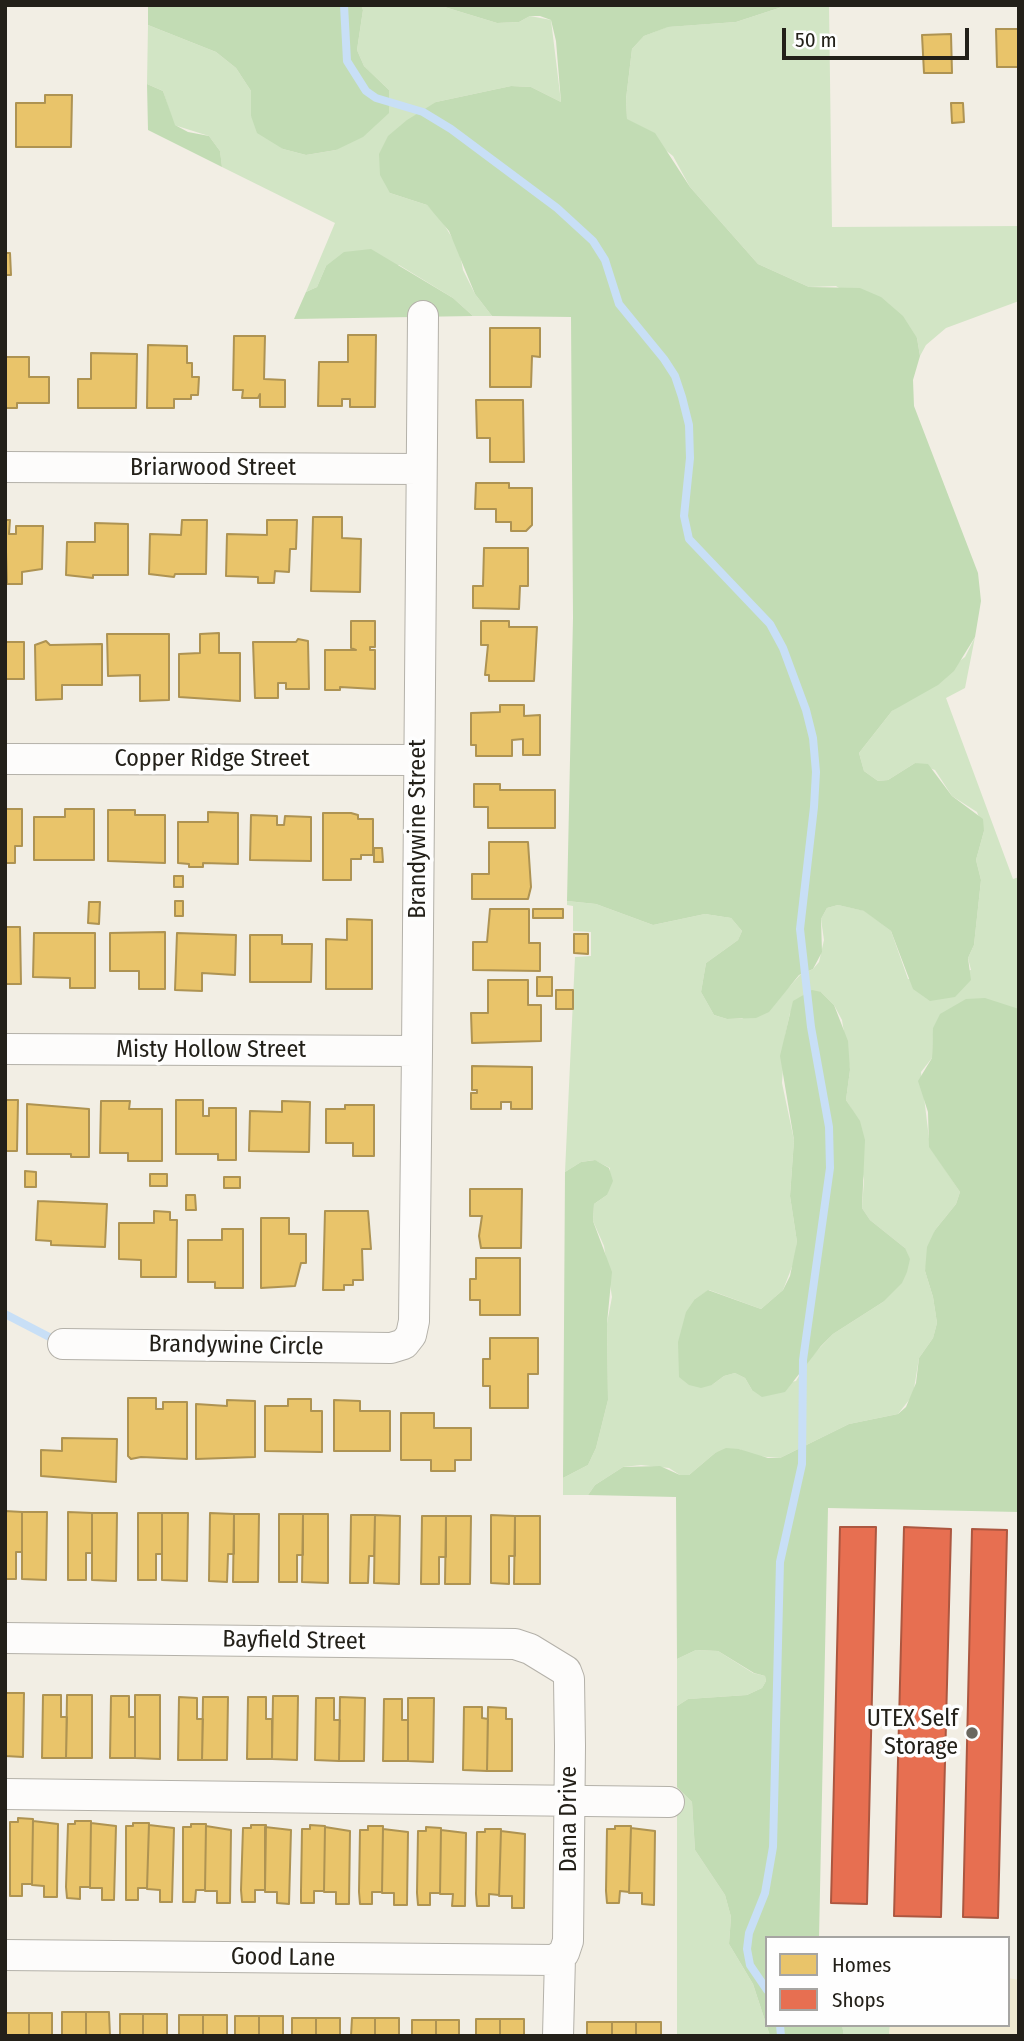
<!DOCTYPE html>
<style>
body{margin:0}
#map{position:relative;width:1024px;height:2041px;overflow:hidden;background:#f2eee4;font-family:"Fira Sans Condensed",sans-serif}
canvas{display:block}
.frame{position:absolute;inset:0;border:7px solid #232019;pointer-events:none}
.legend{position:absolute;left:765px;top:1936px;width:245px;height:91px;box-sizing:border-box;background:#fefefe;border:2px solid #a6a5a2;margin:0;padding:9px 12px;list-style:none;font-size:21px;color:#232019}
.legend li{display:flex;align-items:center;gap:14px;height:35px}
.legend b{width:35px;border:2px solid #a6a5a2}
.scale{position:absolute;left:782px;top:28px;width:187px;height:32px;box-sizing:border-box;border:4px solid #232019;border-top:0;padding-left:9px;font-size:21px;line-height:24px;white-space:nowrap;color:#232019;-webkit-text-stroke:5px #fefefe;paint-order:stroke}
</style>
<div id="map">
<canvas width="1024" height="2041"></canvas>
<div class="frame"></div>
<ul class="legend">
<li><b style="height:19px;background:#e9c46a"></b>Homes</li>
<li><b style="height:19px;background:#e76f51"></b>Shops</li>
</ul>
<div class="scale">50 m</div>
</div>
<script>
const context = document.querySelector('canvas').getContext('2d');
context.lineJoin = 'round';
function paint(path, color) { context.fillStyle = color; context.fill(path, 'evenodd'); }
const toPath = rows => new Path2D(rows.map(r => 'M' + r).join(''));
function stroke(path, color, width, dash) { context.strokeStyle = color; context.lineWidth = width; context.lineCap = dash ? 'butt' : 'round'; context.setLineDash(dash || []); context.stroke(path); }
function write(font, color, halo, rows, align = 'center') {
  context.font = font + ' "Fira Sans Condensed",sans-serif'; context.lineWidth = 7; context.setLineDash([]); context.textBaseline = 'middle'; context.strokeStyle = halo; context.fillStyle = color; for (const [text, x, y, turn = 0] of rows) {
    context.save(); context.translate(x, y); context.rotate((+turn || 0) * Math.PI / 180); context.textAlign = isNaN(turn) ? turn : align; if (halo) context.strokeText(text, 0, 0); context.fillText(text, 0, 0); context.restore();
  }
}
paint(toPath([
 [361,5,438,5,497,23,519,22,530,16,551,20,561,102,531,87,511,86,436,102,390,193,427,205,440,218,459,249,463,270,475,294,492,316,473,316,453,298,399,265,326,266,317,287,306,292,335,223,222,167,220,151,209,136,174,125,163,91,147,84,148,25,216,52,236,68,251,91,251,116,283,149,306,155,336,150,389,90,364,66,357,50,363,10],
 [788,5,829,5,832,227,1019,226,1019,301,946,328,926,345,920,356,917,338,836,286,809,287,758,264,690,187,673,156,627,120,626,99,632,49,644,36,667,27,736,22],
 [975,637,965,688,946,698,1013,879,1019,877,1019,1009,1009,1008,933,1035,932,1058,921,1072,930,1147,960,1192,956,1204,935,1230,925,1271,933,1297,937,1323,933,1338,919,1358,913,1395,898,1414,849,1424,780,1458,755,1456,739,1449,715,1453,689,1475,680,1475,669,1468,641,1465,623,1467,595,1485,588,1495,563,1495,563,1478,588,1465,596,1448,608,1400,607,1323,612,1297,604,1246,593,1221,594,1204,607,1195,610,1168,594,1160,581,1162,565,1172,575,957,591,956,591,932,573,931,573,906,567,905,567,901,596,904,653,925,705,914,731,918,742,931,738,940,706,963,701,992,714,1015,727,1019,742,1019,790,986,800,975,813,969,819,962,824,940,821,919,827,908,838,905,865,911,891,931,908,979,971,970,968,958,974,945,981,880,976,860,984,831,977,812,952,796,935,770,915,763,888,780,878,781,864,771,859,753,892,711,965,657],
 [821,992,834,1005,842,1020,850,1070,846,1100,851,1108,864,1180,862,1208,870,1220,905,1248,883,1302,833,1334,810,1358,796,1381,752,1390,745,1378,735,1373,724,1376,712,1385,695,1299,709,1290,761,1309,783,1290,795,1259,797,1242,790,1196,794,1140,782,1083,785,1036,790,1013],
 [696,1650,718,1651,753,1673,765,1676,766,1681,762,1688,747,1695,688,1699,677,1706,677,1659],
 [677,1787,692,1802,695,1850,725,1895,731,1917,729,1944,753,1984,770,2036,677,2036],
 [842,2025,890,2025,889,2036,844,2036]
]), '#d2e5c5');
paint(toPath([
 [148,5,361,5,363,10,357,50,364,66,389,90,389,113,363,137,336,150,306,155,283,149,257,133,251,116,251,91,236,68,216,52,148,25],
 [438,5,788,5,736,22,668,27,644,36,632,49,626,99,627,119,655,133,690,187,758,264,809,287,860,288,881,297,903,316,917,338,920,356,913,380,914,406,978,573,981,601,975,637,954,671,938,685,892,711,859,753,864,771,878,781,888,780,915,763,928,764,952,796,983,819,984,831,976,860,981,880,974,945,968,958,971,980,955,997,930,1001,913,989,891,931,864,911,838,905,827,908,821,919,822,952,813,969,799,975,769,1012,756,1018,727,1019,714,1015,701,992,706,963,738,940,742,931,731,918,705,914,653,925,596,904,567,901,573,618,571,317,492,316,475,294,449,231,427,205,390,193,380,175,379,154,388,136,407,120,436,102,511,86,531,87,561,102,556,41,551,20,540,16,530,16,519,22,497,23],
 [147,84,163,91,175,125,188,132,209,136,220,151,222,167,148,130],
 [371,249,453,298,473,316,294,319,306,292,317,287,326,266,344,252],
 [812,990,821,992,834,1005,848,1041,850,1070,846,1100,860,1121,865,1140,862,1208,870,1220,905,1248,910,1259,907,1272,902,1283,883,1302,833,1334,821,1346,785,1392,762,1397,752,1390,745,1378,735,1373,724,1376,712,1385,701,1388,689,1385,679,1377,678,1342,686,1312,695,1299,708,1290,761,1309,783,1290,790,1276,797,1242,790,1196,794,1140,780,1056,793,1001],
 [985,998,1019,1009,1019,1512,828,1508,819,1938,767,1938,767,2025,842,2025,844,2036,770,2036,753,1984,729,1944,731,1917,725,1895,695,1850,692,1802,677,1787,677,1706,688,1699,747,1695,762,1688,766,1681,765,1676,754,1673,718,1651,696,1650,677,1659,676,1497,588,1495,595,1485,623,1467,660,1466,680,1475,689,1475,715,1453,726,1448,739,1449,768,1458,780,1458,849,1424,898,1414,906,1407,916,1383,919,1358,933,1338,937,1323,933,1297,925,1271,927,1247,935,1230,956,1204,960,1192,929,1147,928,1112,918,1081,932,1058,933,1028,940,1014,966,999],
 [595,1160,609,1168,613,1181,607,1195,594,1204,593,1221,612,1272,607,1323,608,1400,596,1448,588,1465,563,1478,565,1172,581,1162]
]), '#c2dcb4');
paint(toPath([
 [1008,1978,1019,1980,1019,2036,889,2036,890,2025,1008,2025]
]), '#f1ead1');
const homes = toPath([
 [996,29,1019,29,1019,67,997,67,996,29],
 [951,34,952,73,924,73,922,35,951,34],
 [45,95,72,95,71,147,16,147,16,103,45,103,45,95],
 [951,103,963,103,964,122,952,123,951,103],
 [5,253,10,253,11,275,5,275,5,253],
 [490,328,540,328,540,357,532,356,531,387,490,387,490,328],
 [348,335,376,335,375,407,350,407,350,399,342,399,342,406,318,406,319,362,348,362,348,335],
 [234,336,265,336,264,379,285,380,285,407,260,407,260,394,258,398,242,398,243,390,233,390,234,336],
 [148,345,187,346,187,363,192,363,192,377,199,377,198,395,191,395,191,399,174,399,174,408,147,408,148,345],
 [91,353,137,354,136,408,78,408,78,379,91,379,91,353],
 [5,357,29,357,29,377,49,377,49,403,17,403,17,408,5,408,5,357],
 [476,400,523,400,524,462,490,462,490,438,477,438,476,400],
 [476,483,509,483,509,488,532,488,532,525,526,531,511,531,511,522,496,522,496,509,475,509,476,483],
 [313,517,342,517,342,538,361,539,360,592,311,591,313,517],
 [5,520,10,520,9,534,16,534,16,526,43,526,42,569,22,572,22,584,7,584,5,520],
 [182,520,207,520,206,574,175,574,174,577,149,574,150,534,181,535,182,520],
 [267,520,297,520,296,549,290,549,289,572,275,571,274,583,258,583,258,577,226,576,227,534,267,535,267,520],
 [95,523,128,524,128,575,93,575,93,578,66,575,67,542,95,542,95,523],
 [484,548,528,548,528,586,520,586,519,609,473,608,473,586,483,586,484,548],
 [351,621,375,621,375,647,370,647,370,650,375,650,375,689,340,687,340,690,325,690,325,650,356,650,351,648,351,621],
 [481,621,509,621,509,627,537,627,534,681,489,681,489,675,485,675,488,645,481,645,481,621],
 [219,633,219,653,240,653,240,701,179,697,179,654,200,653,200,634,219,633],
 [107,634,169,634,169,700,140,701,140,675,108,676,107,634],
 [298,639,308,641,309,689,286,689,286,683,278,683,278,698,255,698,253,642,296,642,298,639],
 [46,641,50,645,102,644,102,685,62,685,62,699,36,700,35,645,46,641],
 [5,642,24,642,24,679,5,679,5,642],
 [500,705,524,705,524,716,540,715,540,755,523,755,523,739,512,740,512,756,476,756,476,745,471,745,471,713,500,712,500,705],
 [474,784,500,784,500,790,555,790,555,828,488,828,488,807,474,807,474,784],
 [5,809,22,809,22,846,15,846,15,863,5,863,5,809],
 [65,809,94,809,94,860,34,860,34,817,65,817,65,809],
 [108,810,135,810,135,815,165,815,165,863,108,861,108,810],
 [208,812,238,813,238,864,203,863,203,867,189,867,189,864,178,863,178,822,208,822,208,812],
 [323,813,351,813,358,815,358,819,373,819,373,855,361,855,361,859,351,859,351,880,323,880,323,813],
 [251,815,277,816,277,825,284,825,285,816,311,817,311,861,250,860,251,815],
 [489,842,528,842,531,887,528,899,472,899,472,874,489,874,489,842],
 [374,848,382,848,383,862,374,862,374,848],
 [174,876,183,876,183,887,174,887,174,876],
 [175,901,183,901,183,916,175,916,175,901],
 [89,902,100,902,99,924,88,923,89,902],
 [490,909,529,909,529,943,540,943,540,971,473,970,473,942,487,942,490,909],
 [533,909,563,909,563,918,533,918,533,909],
 [347,919,372,920,372,989,326,989,326,939,347,940,347,919],
 [5,927,20,927,21,984,5,984,5,927],
 [165,932,165,989,139,989,139,971,110,971,110,933,165,932],
 [34,933,95,933,95,988,70,988,70,978,33,977,34,933],
 [177,933,236,935,235,975,202,973,202,991,175,990,177,933],
 [574,934,588,934,588,954,574,953,574,934],
 [250,935,282,935,282,944,312,944,311,982,250,982,250,935],
 [537,977,552,977,552,996,537,996,537,977],
 [488,980,528,980,528,1005,541,1005,541,1041,472,1043,471,1013,488,1013,488,980],
 [556,990,573,990,573,1009,556,1009,556,990],
 [472,1066,532,1067,532,1109,511,1109,511,1102,501,1102,501,1109,471,1109,471,1093,477,1093,477,1090,472,1090,472,1066],
 [5,1100,18,1100,17,1151,5,1151,5,1100],
 [176,1100,203,1100,203,1116,209,1116,209,1108,236,1108,236,1160,218,1160,218,1154,176,1154,176,1100],
 [101,1101,130,1101,129,1109,162,1109,162,1161,128,1161,128,1153,100,1153,101,1101],
 [282,1101,310,1102,309,1152,249,1151,250,1111,282,1112,282,1101],
 [27,1104,89,1109,89,1157,71,1157,71,1154,27,1154,27,1104],
 [345,1105,374,1105,374,1156,353,1156,353,1143,326,1143,326,1109,345,1109,345,1105],
 [25,1171,36,1172,36,1187,25,1187,25,1171],
 [150,1174,167,1174,167,1186,150,1186,150,1174],
 [224,1177,240,1177,240,1188,224,1188,224,1177],
 [470,1189,522,1189,521,1248,481,1248,479,1236,482,1216,470,1216,470,1189],
 [186,1195,195,1195,196,1210,186,1210,186,1195],
 [38,1201,107,1204,105,1247,51,1245,51,1241,36,1240,38,1201],
 [154,1211,170,1212,170,1220,177,1220,176,1277,141,1277,141,1260,119,1259,119,1223,154,1223,154,1211],
 [325,1211,368,1211,371,1249,362,1249,363,1280,353,1280,353,1285,344,1285,344,1290,323,1290,325,1211],
 [261,1218,289,1218,289,1234,306,1234,306,1263,301,1263,295,1286,261,1288,261,1218],
 [222,1229,243,1229,243,1288,215,1288,215,1282,188,1282,188,1240,222,1240,222,1229],
 [476,1258,520,1258,520,1315,480,1315,480,1300,470,1300,470,1279,476,1279,476,1258],
 [490,1338,538,1338,538,1374,528,1374,528,1408,490,1408,490,1386,483,1386,483,1359,490,1359,490,1338],
 [128,1398,156,1398,156,1409,163,1409,163,1402,187,1402,187,1459,141,1457,131,1459,128,1456,128,1398],
 [288,1399,311,1399,311,1411,322,1411,322,1452,265,1451,265,1406,288,1406,288,1399],
 [227,1400,255,1401,255,1457,196,1459,196,1404,227,1406,227,1400],
 [334,1400,360,1401,360,1411,390,1411,390,1451,334,1451,334,1400],
 [401,1413,434,1413,434,1428,471,1428,471,1460,455,1460,455,1471,431,1471,431,1460,401,1460,401,1413],
 [62,1438,117,1439,116,1482,41,1476,41,1450,62,1451,62,1438],
 [5,1511,22,1512,22,1552,16,1552,16,1579,5,1579,5,1511],
 [22,1512,47,1512,46,1580,22,1579,22,1512],
 [68,1512,92,1513,92,1553,86,1553,86,1580,68,1580,68,1512],
 [92,1513,117,1513,116,1581,92,1580,92,1513],
 [138,1513,162,1513,162,1554,156,1554,156,1580,138,1580,138,1513],
 [162,1513,188,1513,187,1581,162,1580,162,1513],
 [210,1513,234,1514,234,1554,228,1554,227,1582,209,1581,210,1513],
 [234,1514,259,1514,258,1582,233,1582,234,1514],
 [279,1514,303,1514,303,1555,297,1555,297,1582,279,1582,279,1514],
 [303,1514,328,1514,328,1583,302,1582,303,1514],
 [351,1515,375,1515,374,1556,369,1556,368,1583,350,1583,351,1515],
 [375,1515,400,1516,399,1584,374,1583,375,1515],
 [491,1515,515,1516,515,1556,509,1556,509,1584,491,1583,491,1515],
 [422,1516,446,1516,446,1557,439,1557,439,1584,421,1584,422,1516],
 [446,1516,471,1516,470,1584,445,1584,446,1516],
 [515,1516,540,1516,540,1584,514,1584,515,1516],
 [5,1693,24,1693,23,1757,5,1756,5,1693],
 [43,1695,61,1695,61,1717,67,1717,66,1758,42,1758,43,1695],
 [67,1695,92,1695,92,1758,66,1758,67,1695],
 [135,1695,160,1695,160,1759,135,1758,135,1695],
 [111,1696,129,1696,129,1717,135,1717,135,1758,110,1758,111,1696],
 [273,1696,298,1696,297,1760,272,1759,273,1696],
 [179,1697,197,1698,197,1719,203,1719,202,1760,178,1760,179,1697],
 [203,1697,228,1697,227,1760,202,1760,203,1697],
 [248,1697,266,1697,266,1719,272,1719,272,1759,247,1759,248,1697],
 [340,1697,365,1698,364,1761,339,1761,340,1697],
 [316,1698,334,1698,334,1720,340,1720,339,1761,315,1760,316,1698],
 [408,1698,434,1698,433,1762,408,1761,408,1698],
 [384,1699,402,1699,402,1720,408,1720,408,1761,383,1761,384,1699],
 [464,1707,482,1707,482,1718,488,1719,487,1771,463,1770,464,1707],
 [488,1707,506,1708,506,1719,512,1719,512,1771,487,1771,488,1707],
 [18,1818,33,1819,32,1884,22,1884,22,1896,10,1896,10,1822,18,1822,18,1818],
 [33,1821,58,1824,57,1897,44,1897,44,1886,32,1885,33,1821],
 [75,1821,91,1821,90,1887,80,1887,80,1899,67,1898,66,1887,68,1824,75,1824,75,1821],
 [91,1823,116,1826,114,1900,102,1900,102,1888,90,1888,91,1823],
 [133,1823,149,1823,147,1888,138,1888,138,1900,126,1900,126,1826,133,1826,133,1823],
 [191,1824,206,1824,205,1890,196,1890,195,1902,183,1902,183,1827,191,1827,191,1824],
 [149,1825,174,1828,172,1902,160,1902,160,1890,147,1889,149,1825],
 [251,1825,266,1825,265,1890,255,1890,255,1902,242,1902,241,1890,243,1828,251,1828,251,1825],
 [310,1825,325,1826,324,1891,314,1891,314,1903,301,1903,301,1891,302,1829,310,1829,310,1825],
 [206,1826,231,1830,230,1903,217,1903,217,1891,205,1891,206,1826],
 [368,1826,383,1826,382,1892,372,1892,372,1904,360,1904,359,1892,360,1830,368,1830,368,1826],
 [615,1826,631,1826,629,1892,620,1891,619,1903,607,1903,606,1891,607,1829,615,1829,615,1826],
 [265,1827,291,1830,289,1904,277,1903,277,1892,265,1892,265,1827],
 [325,1827,350,1831,349,1904,336,1904,336,1892,324,1892,325,1827],
 [426,1827,441,1828,440,1893,430,1893,430,1905,418,1905,417,1893,418,1831,426,1831,426,1827],
 [631,1828,655,1831,654,1905,642,1904,642,1893,629,1893,631,1828],
 [383,1829,408,1832,407,1905,394,1905,394,1893,382,1893,383,1829],
 [485,1829,501,1829,499,1895,489,1894,489,1906,477,1906,476,1894,477,1832,485,1832,485,1829],
 [441,1830,466,1833,465,1906,452,1906,453,1894,440,1894,441,1830],
 [501,1831,525,1834,524,1908,512,1908,512,1896,499,1896,501,1831],
 [62,2012,86,2012,86,2036,62,2036,62,2012],
 [86,2012,109,2012,110,2036,86,2036,86,2012],
 [5,2013,29,2013,29,2036,5,2036,5,2013],
 [29,2013,52,2013,52,2036,29,2036,29,2013],
 [120,2014,143,2014,143,2036,120,2036,120,2014],
 [143,2014,167,2014,167,2036,143,2036,143,2014],
 [179,2015,203,2015,203,2036,179,2036,179,2015],
 [203,2015,227,2015,227,2036,203,2036,203,2015],
 [235,2016,259,2016,259,2036,235,2036,235,2016],
 [259,2016,283,2016,283,2036,259,2036,259,2016],
 [292,2018,316,2018,316,2036,292,2036,292,2018],
 [316,2018,340,2018,340,2036,316,2036,316,2018],
 [352,2018,375,2018,375,2036,351,2036,352,2018],
 [375,2018,399,2018,399,2036,375,2036,375,2018],
 [476,2019,500,2019,500,2036,476,2036,476,2019],
 [500,2019,524,2019,524,2036,500,2036,500,2019],
 [412,2020,436,2020,436,2036,412,2036,412,2020],
 [436,2020,459,2020,459,2036,436,2036,436,2020],
 [587,2022,612,2022,612,2036,587,2036,587,2022],
 [612,2022,636,2022,636,2036,612,2036,612,2022],
 [636,2022,661,2022,661,2036,636,2036,636,2022]
]);
paint(homes, '#e9c46a');
stroke(homes, '#ae9352', 2);
const shops = toPath([
 [840,1527,876,1527,867,1904,831,1903,840,1527],
 [904,1527,951,1529,941,1917,894,1916,904,1527],
 [972,1529,1007,1530,998,1918,963,1917,972,1529]
]);
paint(shops, '#e76f51');
stroke(shops, '#ac5740', 2);
stroke(toPath([
 [344,5,347,61,366,91,376,98,423,112,451,129,557,208,593,241,605,260,619,304,664,359,675,376,682,397,689,425,690,458,684,516,689,539,770,624,783,648,806,710,813,738,816,772,814,807,800,929,811,1027,829,1127,830,1168,803,1360,802,1464,780,1562,773,1847,765,1893,749,1933,747,1949,750,1965,767,1990],
 [5,1314,57,1341],
 [780,2025,781,2036]
]), '#c8dff6', 8);
const minor = toPath([
 [5,467,420,469],
 [5,759,418,760],
 [5,1049,417,1051],
 [63,1344,391,1348,404,1344,411,1335,414,1321,417,1051,423,316],
 [5,1638,515,1644,530,1649,566,1671,569,1679,570,1746,568,1941,564,1953,554,1960,5,1955],
 [5,1794,669,1802],
 [558,2036,560,1957]
]);
stroke(minor, '#b4b1a9', 32);
stroke(minor, '#fdfcfb', 30);
for (const [x, y, r, color] of [
 [972,1733,7,"#6b6860"]
]) { const dot = new Path2D(); dot.arc(x, y, r, 0, 2 * Math.PI); context.fillStyle = color; context.fill(dot); stroke(dot, '#fefefe', 2.5); }
write('24px', '#232019', '#fefefe', [
 ["Briarwood Street",213,468],
 ["Copper Ridge Street",212,759],
 ["Brandywine Street",418,829,-90],
 ["Misty Hollow Street",211,1050],
 ["Brandywine Circle",236,1346,1],
 ["Bayfield Street",294,1641,1],
 ["Dana Drive",569,1819,-90],
 ["Good Lane",283,1958,1]
]);
write('24px', '#232019', '#fefefe', [
 ["UTEX Self",958,1719],
 ["Storage",958,1747]
], 'right');
</script>
